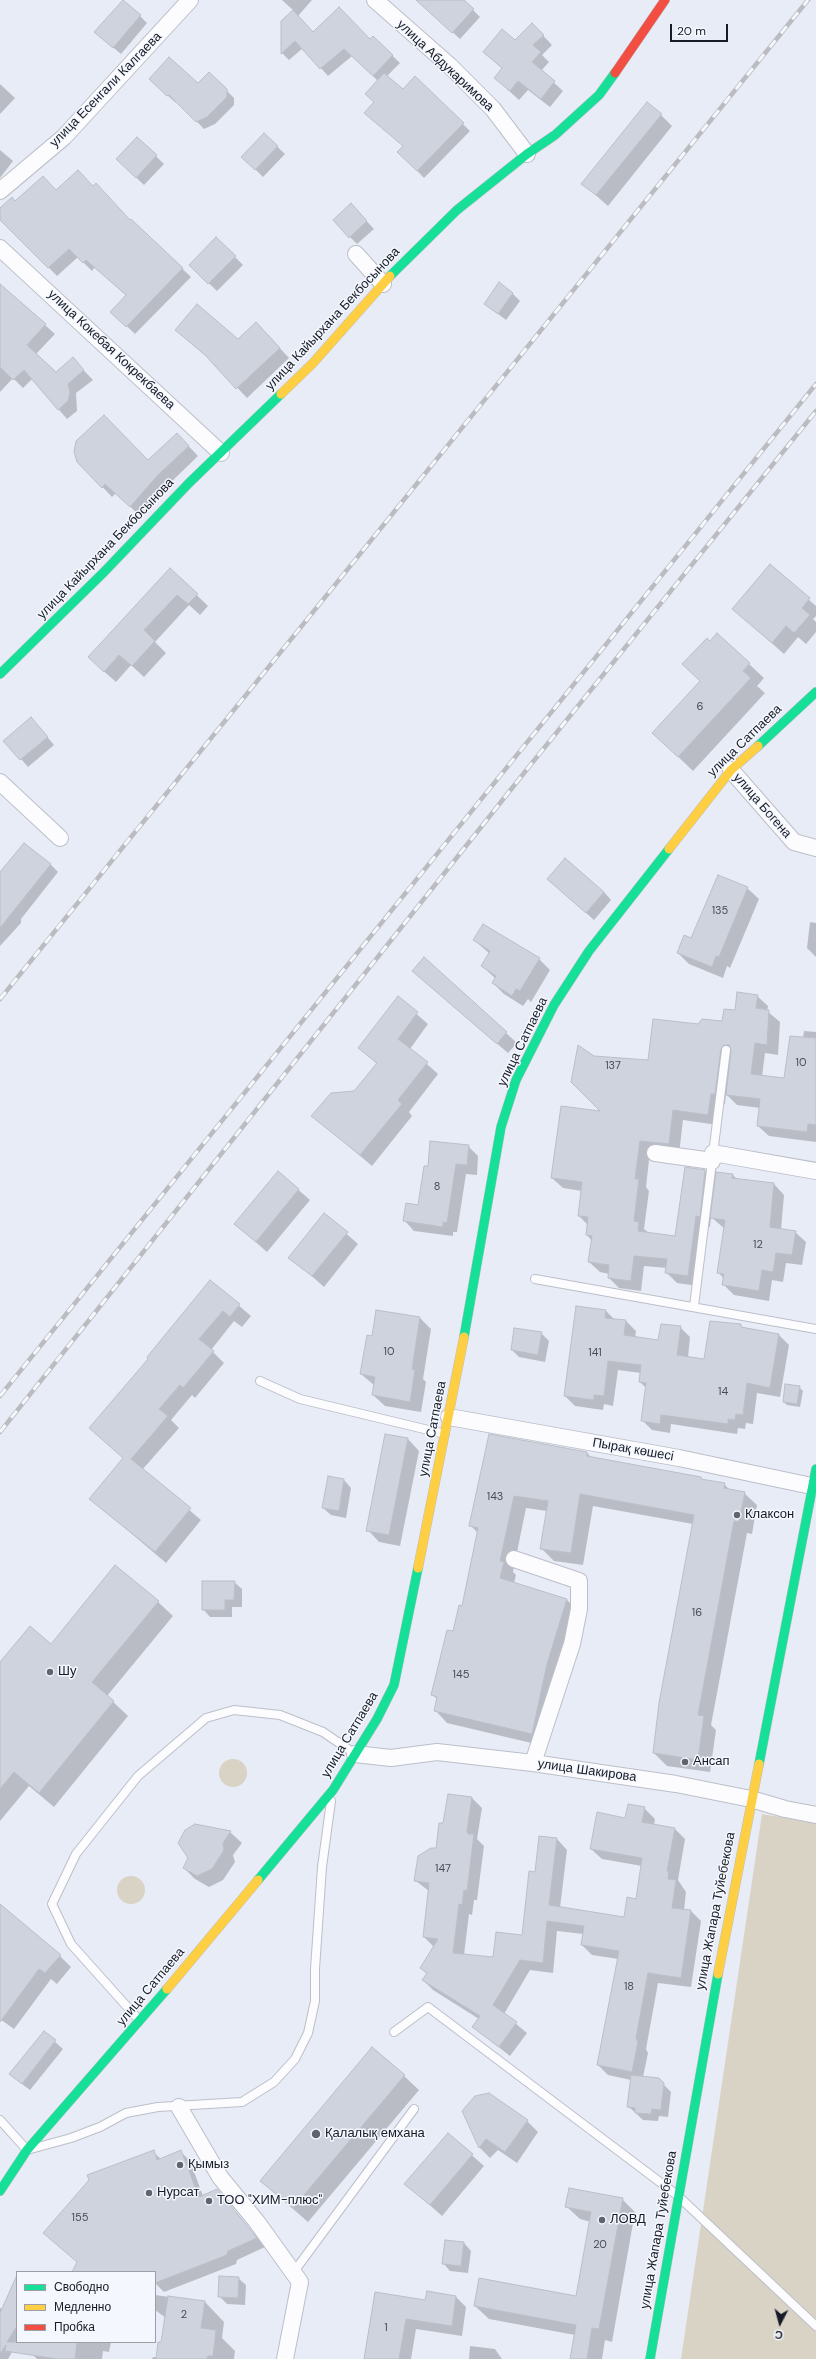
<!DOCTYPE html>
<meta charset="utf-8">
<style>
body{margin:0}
#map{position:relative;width:816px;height:2359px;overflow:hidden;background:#e8ecf6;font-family:"DM Sans",sans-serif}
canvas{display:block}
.legend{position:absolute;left:16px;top:2271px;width:140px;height:72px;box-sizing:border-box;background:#f5f7fe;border:1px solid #9c9fa7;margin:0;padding:5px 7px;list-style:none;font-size:12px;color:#161b25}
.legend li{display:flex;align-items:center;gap:8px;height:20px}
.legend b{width:20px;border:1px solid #9c9fa7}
.north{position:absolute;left:760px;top:2303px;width:40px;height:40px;-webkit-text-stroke:3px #f5f7fe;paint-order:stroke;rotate:186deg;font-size:11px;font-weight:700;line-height:16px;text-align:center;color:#161b25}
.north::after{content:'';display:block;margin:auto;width:14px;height:18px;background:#161b25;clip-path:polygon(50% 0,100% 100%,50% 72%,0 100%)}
.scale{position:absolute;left:670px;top:24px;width:58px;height:18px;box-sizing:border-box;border:2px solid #161b25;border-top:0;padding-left:5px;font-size:12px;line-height:14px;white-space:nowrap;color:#161b25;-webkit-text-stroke:3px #f5f7fe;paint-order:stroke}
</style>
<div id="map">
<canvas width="816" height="2359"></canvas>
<ul class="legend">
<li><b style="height:5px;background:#16e098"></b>Свободно</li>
<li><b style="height:5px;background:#ffcf43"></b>Медленно</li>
<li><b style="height:5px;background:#f24e42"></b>Пробка</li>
</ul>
<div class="north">С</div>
<div class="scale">20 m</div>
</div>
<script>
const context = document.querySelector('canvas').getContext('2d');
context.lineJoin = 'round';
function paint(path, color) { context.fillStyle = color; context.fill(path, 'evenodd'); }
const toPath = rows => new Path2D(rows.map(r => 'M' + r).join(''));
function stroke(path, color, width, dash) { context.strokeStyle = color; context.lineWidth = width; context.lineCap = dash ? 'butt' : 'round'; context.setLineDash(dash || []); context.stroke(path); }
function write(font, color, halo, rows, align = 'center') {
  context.font = font + ' "DM Sans",sans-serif'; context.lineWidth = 3; context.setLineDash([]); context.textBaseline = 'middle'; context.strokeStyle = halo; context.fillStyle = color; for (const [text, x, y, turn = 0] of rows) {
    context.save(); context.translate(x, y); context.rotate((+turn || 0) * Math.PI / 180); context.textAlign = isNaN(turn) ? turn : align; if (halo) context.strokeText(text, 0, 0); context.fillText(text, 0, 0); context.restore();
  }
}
paint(toPath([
 '219 1773a14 14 0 1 1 28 0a14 14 0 1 1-28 0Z',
 [762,1814,816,1823,816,2359,681,2359],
 '117 1890a14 14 0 1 1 28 0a14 14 0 1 1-28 0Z'
]), '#d9d3c6');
paint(toPath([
 [282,0,312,0,298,16,314,33,370,40,373,37,400,63,387,76,403,90,415,77,470,131,424,178,399,152,404,146,375,102,378,81,352,56,328,76,303,48,289,60,282,53,282,22,294,11],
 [418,0,463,0,480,17,460,39],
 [140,16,147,23,121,54,95,32],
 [532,24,552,45,542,55,549,62,541,71,563,91,550,107,528,90,519,100,495,78,503,69,484,52,515,41],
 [209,73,234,98,234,105,215,124,204,129,177,101,176,103,158,87,198,84],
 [0,84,15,98,0,114],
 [661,115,672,126,608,206,583,184],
 [264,134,285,154,263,177,243,157],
 [137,138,164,164,144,185,125,167],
 [0,150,13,161,0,178],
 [93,187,130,221,131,220,191,277,135,334,112,312,127,296,95,267,92,271,78,257,57,276,0,218,0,210,15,203,56,191],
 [358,212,374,229,357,244,350,237],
 [216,238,243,265,217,291,190,265],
 [0,285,55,334,36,354,56,373,73,359,93,380,76,393,77,411,67,419,32,379,23,388,13,378,0,392],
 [512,293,520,301,506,320,485,304],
 [266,333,289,358,247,398,212,361,186,339,238,341],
 [177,434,198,456,168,485,140,516,116,493,112,497,78,461,148,462],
 [770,566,816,606,816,616,813,619,816,622,816,632,806,644,798,637,784,654,733,609],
 [170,569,208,606,200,615,189,605,155,642,166,653,144,677,131,665,116,682,100,668],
 [749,664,764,678,757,686,765,693,693,771,668,747,701,681],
 [38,726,54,745,28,767,21,759],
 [50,864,58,872,21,919,21,923,0,946,0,876],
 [556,886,604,892,611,900,594,920],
 [747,888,759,899,730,968,727,966,723,978,689,964,678,953],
 [810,922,816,923,816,957,807,948],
 [474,940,539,959,550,970,531,1002,528,999,523,1006,504,994,493,983,496,979,482,966,490,954],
 [424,959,517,1043,508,1053,424,981],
 [757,996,768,1006,767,1011,780,1022,778,1055,765,1053,762,1077,785,1080,803,1038,804,1031,816,1032,816,1142,769,1136,758,1126,760,1108,737,1105,726,1094,725,1104,721,1104,718,1125,683,1120,679,1154,650,1151,646,1187,649,1191,644,1229,649,1233,676,1237,686,1168,705,1171,716,1182,733,1175,738,1180,774,1184,784,1195,781,1230,795,1232,806,1242,802,1265,786,1263,783,1282,772,1280,769,1301,734,1295,724,1285,724,1279,718,1272,725,1229,711,1217,710,1227,706,1226,698,1286,677,1283,666,1272,667,1268,644,1266,641,1291,619,1288,609,1278,609,1274,600,1272,589,1262,592,1241,587,1235,588,1225,579,1216,582,1191,563,1188,552,1178,603,1112,594,1057,649,1061,698,1025,723,1022],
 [398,998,428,1024,410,1049,438,1074,409,1112,412,1116,372,1166,313,1116,355,1092,377,1064,360,1048],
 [468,1146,478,1156,477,1175,466,1174,457,1232,453,1232,453,1236,414,1231,404,1220,419,1206,429,1167],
 [278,1172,310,1200,267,1252,235,1224],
 [324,1214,358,1244,324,1287,290,1257],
 [210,1281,251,1316,242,1327,234,1321,211,1350,224,1363,195,1398,192,1395,171,1420,179,1428,142,1470,201,1520,166,1563,91,1499,124,1458,90,1428,149,1359],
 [606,1311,615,1320,626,1321,636,1331,635,1338,659,1341,680,1327,690,1337,688,1358,705,1360,740,1325,743,1328,779,1335,789,1345,780,1397,757,1393,753,1424,746,1423,745,1429,738,1428,737,1434,671,1424,670,1433,652,1430,642,1420,646,1388,640,1382,641,1373,618,1370,613,1406,604,1404,603,1410,575,1406,565,1396],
 [420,1318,431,1329,423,1379,426,1382,421,1412,385,1406,373,1395,375,1386,361,1374,373,1337],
 [541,1333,549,1341,545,1362,519,1357,512,1350],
 [799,1387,803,1391,800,1407,787,1405,784,1402],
 [490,1435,587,1453,592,1458,701,1478,703,1480,724,1484,730,1490,744,1493,757,1505,752,1534,747,1533,711,1725,716,1730,710,1772,667,1766,654,1753,693,1524,593,1506,583,1565,554,1561,541,1548,547,1511,526,1508,513,1572,516,1575,514,1583,567,1600,579,1612,544,1746,447,1723,435,1710,438,1700,433,1695,462,1607,478,1533,470,1525],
 [408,1439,419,1451,400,1546,379,1542,368,1530],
 [344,1480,351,1488,346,1518,331,1515,323,1508],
 [234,1582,242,1589,242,1607,232,1607,232,1617,210,1617,203,1609],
 [158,1602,173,1616,107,1696,128,1716,54,1807,29,1786,0,1821,0,1664],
 [472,1798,482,1808,477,1839,484,1846,477,1900,474,1900,472,1915,469,1914,464,1955,494,1958,523,1936,536,1873,557,1839,567,1850,560,1908,625,1918,637,1900,642,1866,602,1859,591,1849,626,1819,644,1808,655,1819,654,1825,675,1829,685,1839,678,1880,686,1892,684,1910,691,1911,701,1921,691,1987,658,1983,646,2049,648,2053,643,2077,658,2079,671,2092,668,2117,659,2116,658,2121,643,2120,628,2106,631,2080,608,2075,598,2065,618,1959,592,1955,582,1945,583,1934,557,1931,553,1973,530,1970,504,2014,527,2033,510,2056,473,2027,479,2019,433,1990,423,1980,427,1974,421,1968,434,1947,424,1937,429,1891,416,1881,437,1849,444,1825],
 [195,1825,230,1832,242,1843,233,1855,235,1862,223,1880,209,1887,195,1879,184,1868,189,1858],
 [0,1917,60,1956,71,1967,57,1984,51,1979,14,2029,0,2019],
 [44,2032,63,2049,30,2090,18,2081],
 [404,2076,419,2090,308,2222,261,2181],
 [463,2111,527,2121,538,2132,517,2163,498,2150,490,2158,479,2147],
 [448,2134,484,2166,442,2216,406,2184],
 [153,2152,161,2159,181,2152,190,2161,203,2196,217,2190,265,2247,237,2260,236,2264,164,2292,155,2283,155,2272,78,2272,77,2262,90,2180],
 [622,2199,635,2212,612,2342,605,2340,602,2359,571,2359,575,2335,489,2319,475,2306,577,2297,591,2222,580,2219,566,2206],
 [464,2243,471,2251,468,2273,450,2271,443,2263],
 [238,2278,246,2285,245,2305,227,2304,219,2296],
 [375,2293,426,2301,456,2297,466,2307,462,2336,416,2329,411,2359,365,2359],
 [155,2295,205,2302,224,2322,222,2338,235,2351,234,2359,152,2359,153,2357,157,2357,162,2343,166,2318,155,2310],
 [17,2298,18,2342,8,2359,0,2359,0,2308,3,2309],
 [35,2342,111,2342,109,2352,103,2351,102,2359,37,2359,33,2355],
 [470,2346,495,2349,502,2359,469,2359]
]), '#0003');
const building = toPath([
 [123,0,141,15,113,48,94,32,123,0],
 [416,0,464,0,474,9,452,33,416,0],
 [339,7,370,39,373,36,393,55,373,76,344,49,320,69,295,41,281,54,281,21,293,10,313,32,339,7],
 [532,23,544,35,533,45,541,52,532,62,555,81,541,99,518,81,510,91,494,78,502,68,483,52,502,29,515,40,532,23],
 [169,57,198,83,209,72,227,89,227,97,207,117,196,122,169,95,167,96,149,79,169,57],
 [384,73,403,89,415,76,464,123,417,171,397,152,403,146,364,113,374,102,365,94,384,73],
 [647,102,662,114,596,195,581,184,647,102],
 [264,133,278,146,255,170,241,157,264,133],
 [137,137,157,155,136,178,116,159,137,137],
 [78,170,93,186,96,183,130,220,131,219,183,268,126,327,110,312,126,295,86,260,83,263,69,249,48,268,0,220,0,208,12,197,15,201,43,176,56,190,78,170],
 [351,203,367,221,349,238,333,220,351,203],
 [216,237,236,256,208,284,189,265,216,237],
 [499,282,513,293,498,314,484,304,499,282],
 [0,284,46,324,27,345,56,372,73,357,84,370,68,384,70,392,68,401,58,410,24,370,13,380,0,367,0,284],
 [197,304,238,339,256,322,280,348,236,389,205,355,175,330,197,304],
 [104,415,148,460,177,433,189,446,158,475,130,507,105,484,102,488,77,462,74,452,76,441,104,415],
 [770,564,810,598,802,608,810,615,794,633,786,626,772,643,732,609,770,564],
 [170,568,198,594,188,604,177,595,144,630,155,641,132,666,119,655,104,672,88,657,170,568],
 [717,633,750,663,743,671,751,678,678,757,652,733,700,681,682,664,707,638,710,641,717,633],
 [31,717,48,737,20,760,3,741,31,717],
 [24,843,51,864,0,928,0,872,24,843],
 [565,858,604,892,586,913,547,879,565,858],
 [718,875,748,887,719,957,716,956,712,967,677,953,684,935,691,938,718,875],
 [483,924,540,958,520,991,516,989,512,996,492,983,496,976,481,966,490,951,473,940,483,924],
 [424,957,507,1032,497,1044,412,971,424,957],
 [737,992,758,995,756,1008,769,1010,767,1045,755,1043,751,1074,784,1078,790,1036,816,1038,816,1125,808,1124,807,1132,757,1126,760,1099,726,1095,731,1050,729,1045,724,1045,721,1049,715,1094,711,1094,708,1115,673,1110,669,1144,640,1141,635,1179,639,1179,634,1221,639,1222,638,1231,675,1236,685,1167,705,1170,700,1217,696,1216,688,1276,665,1273,667,1259,634,1256,631,1281,608,1278,609,1265,588,1262,592,1236,586,1235,588,1217,578,1216,582,1182,551,1178,561,1106,600,1111,571,1082,578,1045,594,1056,648,1060,653,1019,698,1024,702,1019,722,1021,724,1009,735,1010,737,992],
 [398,996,418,1012,398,1039,428,1062,398,1100,402,1104,360,1155,311,1116,331,1093,354,1091,377,1063,358,1048,398,996],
 [430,1141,469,1145,467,1165,456,1164,447,1223,443,1222,443,1227,403,1221,406,1203,418,1205,424,1166,428,1166,430,1141],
 [278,1171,299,1189,256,1242,234,1224,278,1171],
 [716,1172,733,1174,732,1178,774,1183,770,1227,796,1231,792,1255,776,1253,773,1272,762,1270,759,1291,722,1285,724,1274,717,1273,725,1220,710,1218,716,1172],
 [324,1213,348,1232,312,1276,288,1258,324,1213],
 [210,1280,240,1304,230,1317,223,1311,199,1339,214,1351,183,1388,180,1385,159,1409,168,1416,131,1459,191,1508,155,1552,89,1499,123,1458,89,1428,148,1359,147,1357,210,1280],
 [576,1306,606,1310,605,1318,626,1320,624,1335,658,1340,661,1324,681,1326,677,1355,704,1359,710,1321,741,1324,741,1327,779,1334,770,1388,747,1383,743,1415,736,1414,735,1420,728,1419,728,1424,661,1415,660,1424,641,1421,646,1383,639,1382,641,1365,608,1361,604,1396,594,1395,594,1400,564,1396,576,1306],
 [376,1310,420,1317,412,1369,415,1370,410,1402,372,1395,375,1377,360,1374,367,1335,372,1336,376,1310],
 [514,1328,542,1332,538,1355,511,1350,514,1328],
 [785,1384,800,1386,797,1404,783,1402,785,1384],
 [385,1434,408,1438,389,1535,366,1531,385,1434],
 [489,1434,587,1452,587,1456,701,1477,701,1479,725,1483,724,1488,745,1492,739,1522,734,1521,698,1715,704,1716,698,1760,653,1753,659,1703,694,1515,580,1494,571,1553,540,1549,548,1501,514,1496,500,1561,504,1562,500,1578,567,1599,547,1664,532,1734,434,1711,437,1697,431,1695,447,1630,453,1631,459,1605,462,1606,478,1528,469,1526,489,1434],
 [328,1476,344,1479,339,1511,322,1508,328,1476],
 [115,1565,159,1601,92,1682,114,1701,39,1793,14,1772,0,1789,0,1662,30,1626,51,1644,115,1565],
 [202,1581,235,1581,234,1600,225,1600,225,1610,202,1610,202,1581],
 [448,1794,472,1797,467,1831,468,1834,474,1834,467,1891,464,1890,462,1905,459,1904,453,1953,493,1957,496,1932,522,1935,529,1871,535,1872,539,1836,557,1838,549,1905,624,1917,627,1897,636,1899,642,1858,590,1849,597,1812,625,1818,628,1804,645,1807,642,1822,675,1828,667,1871,669,1871,668,1879,676,1880,672,1908,691,1910,681,1978,648,1973,636,2038,638,2042,632,2072,597,2065,619,1951,581,1945,584,1926,547,1921,543,1963,520,1960,493,2005,517,2022,499,2047,472,2027,480,2016,422,1980,427,1973,420,1968,438,1939,423,1937,429,1883,414,1881,418,1856,431,1848,436,1848,439,1823,443,1823,448,1794],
 [195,1824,231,1831,223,1843,224,1850,212,1869,197,1876,183,1868,188,1858,178,1843,185,1830,195,1824],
 [0,1904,61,1955,45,1973,39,1969,0,2022,0,1904],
 [44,2031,56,2040,22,2084,9,2074,44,2031],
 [372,2047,405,2075,293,2208,260,2181,372,2047],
 [631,2075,659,2078,664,2083,661,2110,652,2109,651,2114,635,2113,635,2108,627,2107,631,2075],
 [489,2093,528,2120,505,2152,486,2139,479,2148,462,2111,475,2096,489,2093],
 [448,2133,473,2154,430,2205,404,2184,448,2133],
 [154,2150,157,2160,181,2150,199,2197,217,2189,257,2238,228,2251,227,2255,155,2283,155,2272,72,2272,77,2262,43,2233,89,2180,87,2175,154,2150],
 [569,2188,623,2198,599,2329,592,2328,587,2359,570,2359,576,2325,474,2306,479,2278,576,2296,591,2212,565,2207,569,2188],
 [445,2240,464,2242,461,2266,442,2264,445,2240],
 [17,2275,17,2326,7,2342,77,2342,75,2359,57,2359,5,2351,6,2345,0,2354,0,2313,17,2275],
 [219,2276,239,2277,238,2298,218,2297,219,2276],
 [427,2291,456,2296,452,2326,406,2319,399,2359,364,2359,375,2292,425,2300,427,2291],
 [168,2296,205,2301,201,2328,216,2330,213,2356,208,2356,207,2359,156,2359,158,2342,161,2342,168,2296]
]);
paint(building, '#ced3de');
stroke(building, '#babec8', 1);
const lane = toPath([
 [535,1279,816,1329],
 [694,1306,726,1050],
 [260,1381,300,1399,445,1434],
 [139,2020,71,1944,52,1904,76,1854,138,1776,206,1718,234,1710,280,1715,323,1732,354,1753],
 [394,2032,428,2007,677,2195,816,2326],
 [0,2120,27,2150,71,2138,100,2127,126,2113,158,2107,242,2102,274,2082,295,2059,308,2033,315,2001,315,1969,322,1867,331,1801],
 [293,2273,414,2109]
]);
const street = toPath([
 [375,0,450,66,493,109,527,154],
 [0,191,64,137,190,0],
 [0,248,221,453],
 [356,254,383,284],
 [731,770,794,842,816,848],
 [0,782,60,838],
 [655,1153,712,1161],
 [713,1153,816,1171],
 [449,1417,679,1458,816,1487],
 [514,1559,579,1581,579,1609,572,1644,533,1763],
 [355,1754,391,1758,437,1752,533,1763,676,1784,751,1799,785,1809,816,1815],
 [179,2107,220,2177,257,2222,300,2282,285,2359]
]);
const fast = toPath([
 [390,276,457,210,527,154,555,135,599,95,615,73],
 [0,674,104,572,189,483,281,394],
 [758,746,816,692],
 [464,1337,501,1127,516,1080,554,1005,589,951,669,849],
 [759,1764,816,1469],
 [258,1880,333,1790,377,1719,394,1685,418,1568],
 [0,2191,27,2150,167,1989],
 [650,2359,718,1974]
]);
const slow = toPath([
 [281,394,313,363,390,276],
 [669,849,731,770,758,746],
 [418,1568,464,1337],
 [718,1974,759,1764],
 [167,1989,258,1880]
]);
const jam = toPath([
 [615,73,665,0]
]);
stroke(lane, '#bbbfc9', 10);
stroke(street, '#bbbfc9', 18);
stroke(fast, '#bbbfc9', 10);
stroke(slow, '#bbbfc9', 10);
stroke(jam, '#bbbfc9', 10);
stroke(lane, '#fcfcfe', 8);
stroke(street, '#fcfcfe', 16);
stroke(fast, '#16e098', 9);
stroke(slow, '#ffcf43', 9);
stroke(jam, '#f24e42', 9);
const rail = toPath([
 [0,999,808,0],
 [0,1396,816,384],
 [0,1432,528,768,816,411]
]);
stroke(rail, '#bbbcbf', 4.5);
stroke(rail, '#f5f7fe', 3, [9]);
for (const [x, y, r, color] of [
 [737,1515,4,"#60646e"],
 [50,1672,4,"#60646e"],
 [685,1762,4,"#60646e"],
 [316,2134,5,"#60646e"],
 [180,2165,4,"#60646e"],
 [149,2193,4,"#60646e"],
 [209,2201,4,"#60646e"],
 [602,2220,4,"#60646e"]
]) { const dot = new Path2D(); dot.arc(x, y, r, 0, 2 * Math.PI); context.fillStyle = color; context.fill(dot); stroke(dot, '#f5f7fe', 1.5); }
write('11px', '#464b55', null, [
 ["6",700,707],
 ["135",720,911],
 ["10",801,1063],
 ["137",613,1066],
 ["8",437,1187],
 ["12",758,1245],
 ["10",389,1352],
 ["141",595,1353],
 ["14",723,1392],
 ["143",495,1497],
 ["16",697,1613],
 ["145",461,1675],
 ["147",443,1869],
 ["18",629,1987],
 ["155",80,2218],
 ["20",600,2245],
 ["2",184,2315],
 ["1",386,2328]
]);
write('13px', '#161b25', '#f5f7fe', [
 ["улица Абдукаримова",445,66,43],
 ["улица Есенгали Калгаева",106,90,-46],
 ["улица Кайырхана Бекбосынова",333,319,-47],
 ["улица Кокебая Кокрекбаева",111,350,43],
 ["улица Кайырхана Бекбосынова",106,549,-46],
 ["улица Сатпаева",745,741,-44],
 ["улица Богена",762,806,49],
 ["улица Сатпаева",523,1042,-64],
 ["улица Сатпаева",433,1429,-79],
 ["Пырақ көшесі",633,1450,10],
 ["улица Сатпаева",350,1735,-59],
 ["улица Шакирова",587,1771,8],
 ["улица Жапара Туйебекова",716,1911,-79],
 ["улица Сатпаева",151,1987,-50],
 ["улица Жапара Туйебекова",659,2230,-80]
]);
write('13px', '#161b25', '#f5f7fe', [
 ["Клаксон",745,1515],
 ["Шу",58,1672],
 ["Ансап",693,1762],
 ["Қалалық емхана",325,2134],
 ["Қымыз",188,2165],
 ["Нурсат",157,2193],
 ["ТОО \"ХИМ-плюс\"",217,2201],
 ["ЛОВД",610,2220]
], 'left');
</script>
